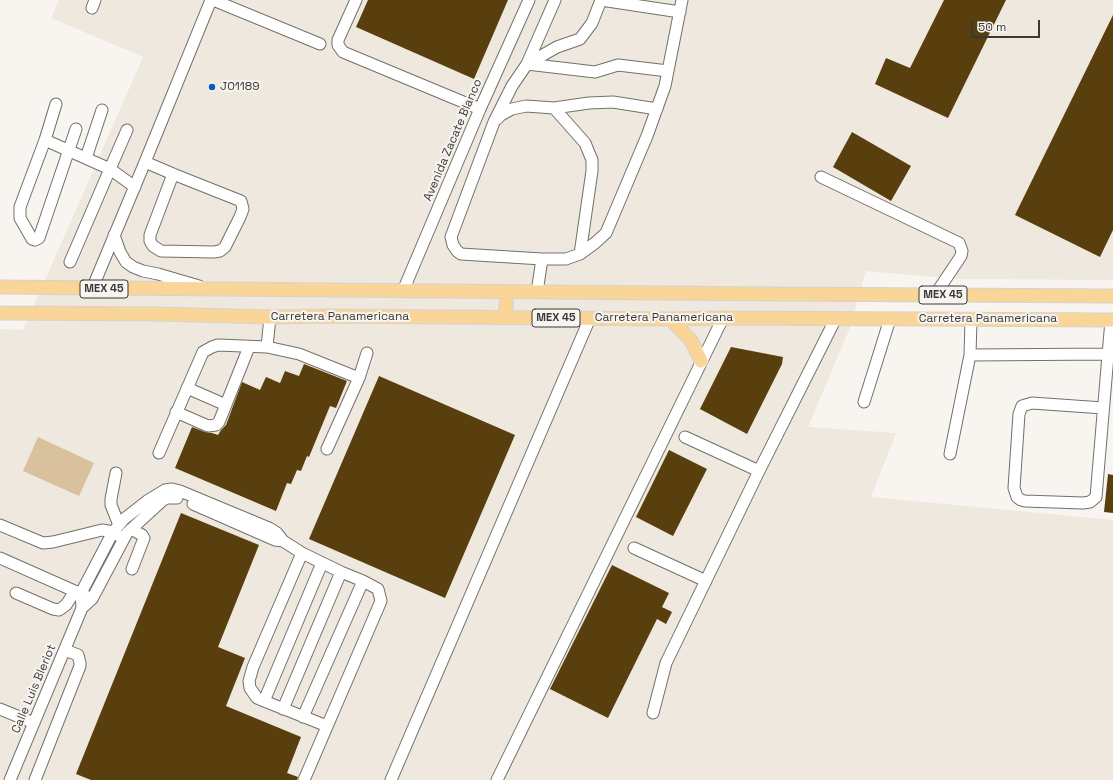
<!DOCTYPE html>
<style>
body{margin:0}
#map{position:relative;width:1113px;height:780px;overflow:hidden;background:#f8f5f1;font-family:"Space Grotesk",sans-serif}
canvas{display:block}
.scale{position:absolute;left:971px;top:20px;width:69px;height:18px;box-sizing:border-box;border:2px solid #3a3938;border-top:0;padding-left:5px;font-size:12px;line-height:14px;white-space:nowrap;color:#3a3938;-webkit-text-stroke:3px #f8f5f1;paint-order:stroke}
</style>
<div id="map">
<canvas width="1113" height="780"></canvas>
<div class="scale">50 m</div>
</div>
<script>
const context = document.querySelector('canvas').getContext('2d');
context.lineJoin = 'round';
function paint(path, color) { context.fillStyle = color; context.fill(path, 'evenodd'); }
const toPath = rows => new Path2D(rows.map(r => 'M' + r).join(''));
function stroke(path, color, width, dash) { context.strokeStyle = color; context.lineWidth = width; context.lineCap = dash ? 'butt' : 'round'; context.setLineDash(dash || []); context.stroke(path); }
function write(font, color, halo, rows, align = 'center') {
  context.font = font + ' "Space Grotesk",sans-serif'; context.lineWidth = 4; context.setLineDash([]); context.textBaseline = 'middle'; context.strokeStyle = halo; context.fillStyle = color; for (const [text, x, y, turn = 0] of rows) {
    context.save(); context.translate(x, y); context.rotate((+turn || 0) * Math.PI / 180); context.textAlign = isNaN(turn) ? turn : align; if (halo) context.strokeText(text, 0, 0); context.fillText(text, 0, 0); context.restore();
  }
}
paint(toPath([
 [59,0,1113,0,1113,280,956,279,866,271,849,330,808,427,896,433,871,497,1113,520,1113,780,0,780,0,329,23,330,143,57,51,18]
]), '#efe8de');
paint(toPath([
 [38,437,94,463,79,496,23,471]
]), '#d8c19c');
paint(toPath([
 [368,0,508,0,474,79,356,27],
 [944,0,1006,0,948,118,875,84,886,58,910,68],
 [1113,15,1113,230,1100,257,1015,215],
 [852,132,911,166,891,201,833,167],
 [731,347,783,357,782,364,747,434,700,409],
 [304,364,347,381,336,408,330,406,309,457,307,456,301,471,297,470,291,484,287,483,276,511,175,468,192,427,205,432,212,433,218,435,221,430,226,425,242,382,260,390,266,377,280,383,285,371,299,376],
 [379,376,515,435,445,598,309,539],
 [669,450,707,469,673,536,636,517],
 [1108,474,1113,475,1113,513,1104,512],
 [181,513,259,545,218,647,245,658,226,706,301,737,287,773,298,777,297,780,91,780,76,774],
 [612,565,669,593,662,607,672,612,666,624,657,619,608,718,550,689]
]), '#593f0d');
const minor = toPath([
 [213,0,320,44],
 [356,0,338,40,338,45,343,52,480,109],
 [601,0,680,12],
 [92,8,95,0],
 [527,64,595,72,618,65,668,71],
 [527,64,557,47,580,39,592,23,601,0],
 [56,104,45,140,20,207,20,218,32,239,35,240,39,238,76,129],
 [554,108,589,103,613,102,657,109],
 [497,119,501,115,512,109,526,106,554,108,585,143,592,160,592,171,580,254],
 [127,130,110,169,135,187],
 [45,140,110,169,70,262],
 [86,158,102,110],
 [145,162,173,174,241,201,243,209,240,217,225,247,220,251,214,252,161,251,153,246,150,241,150,235,173,174],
 [821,177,959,243,962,251,961,256,935,295],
 [114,235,120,252,126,262,133,267,143,271,158,274,199,286],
 [542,259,461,254,457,251,453,245,451,237,494,122,512,86,527,64,555,0],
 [92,289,145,162,211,0],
 [403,291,480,109,529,0],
 [537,292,542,259,566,259,580,254,595,243,606,233,647,136,665,86,682,0],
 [267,347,270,317],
 [970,355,1108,354],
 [187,388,226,405],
 [864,402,890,319],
 [1103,408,1032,403,1022,406,1019,414,1014,488,1017,497,1021,500,1025,501,1083,503,1090,502,1096,497,1111,320],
 [176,412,208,426,216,425,219,422,249,347],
 [685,437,759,471],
 [327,449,359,378,367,353],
 [159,453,203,352,212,347,218,345,267,347,299,354,359,378],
 [950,454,970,355,971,320],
 [116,473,111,499,111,505,119,525],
 [193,504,275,540,283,541],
 [0,525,43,543,53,542,102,530,113,532,119,536],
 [131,529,142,535,144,538,132,569],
 [634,548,706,581],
 [302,553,253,667,249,681,250,688,257,698,264,701,327,726],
 [0,558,88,597],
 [16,593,53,609,59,610,66,605,75,591],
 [82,608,92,599,127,533,163,500,167,498,177,498],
 [264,701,322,563],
 [0,709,34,723],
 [283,709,341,572],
 [653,713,666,663,759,471,836,318],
 [303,717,363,581],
 [10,780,82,608,81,593,113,532,124,519,147,501,165,490,172,489,180,491,269,528,277,533,283,541,302,553,341,572,363,581,378,589,381,601,304,780],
 [35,780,80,666,80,663,78,655,65,650],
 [391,780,590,318],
 [497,780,723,318]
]);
const major = toPath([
 [0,287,773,294,1113,296],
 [0,313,157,314,270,317,333,316,670,319,723,318,1113,320],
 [505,318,507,292],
 [670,319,691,340,701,361]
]);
stroke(minor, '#72706c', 13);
stroke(major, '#d4d3d3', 15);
stroke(minor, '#fff', 11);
stroke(major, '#f9d597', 13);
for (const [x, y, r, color] of [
 [212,87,4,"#085ac4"]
]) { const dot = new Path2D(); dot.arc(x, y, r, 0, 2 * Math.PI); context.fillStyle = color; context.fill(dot); stroke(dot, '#f8f5f1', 1.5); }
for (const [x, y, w] of [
 [104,289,48],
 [943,295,48],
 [556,318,48]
]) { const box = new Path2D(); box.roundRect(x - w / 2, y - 9, w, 18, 3); context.fillStyle = '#f8f5f1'; context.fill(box); stroke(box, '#3a3938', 1); }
write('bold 11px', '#3a3938', null, [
 ["MEX 45",104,289],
 ["MEX 45",943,295],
 ["MEX 45",556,318]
]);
write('12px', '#3a3938', '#f8f5f1', [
 ["J01189",220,87]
], 'left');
write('12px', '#3a3938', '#f8f5f1', [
 ["Avenida Zacate Blanco",453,140,-67],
 ["Carretera Panamericana",340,317],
 ["Carretera Panamericana",664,318],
 ["Carretera Panamericana",988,319],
 ["Calle Luis Bleriot",34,689,-67]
]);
</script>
